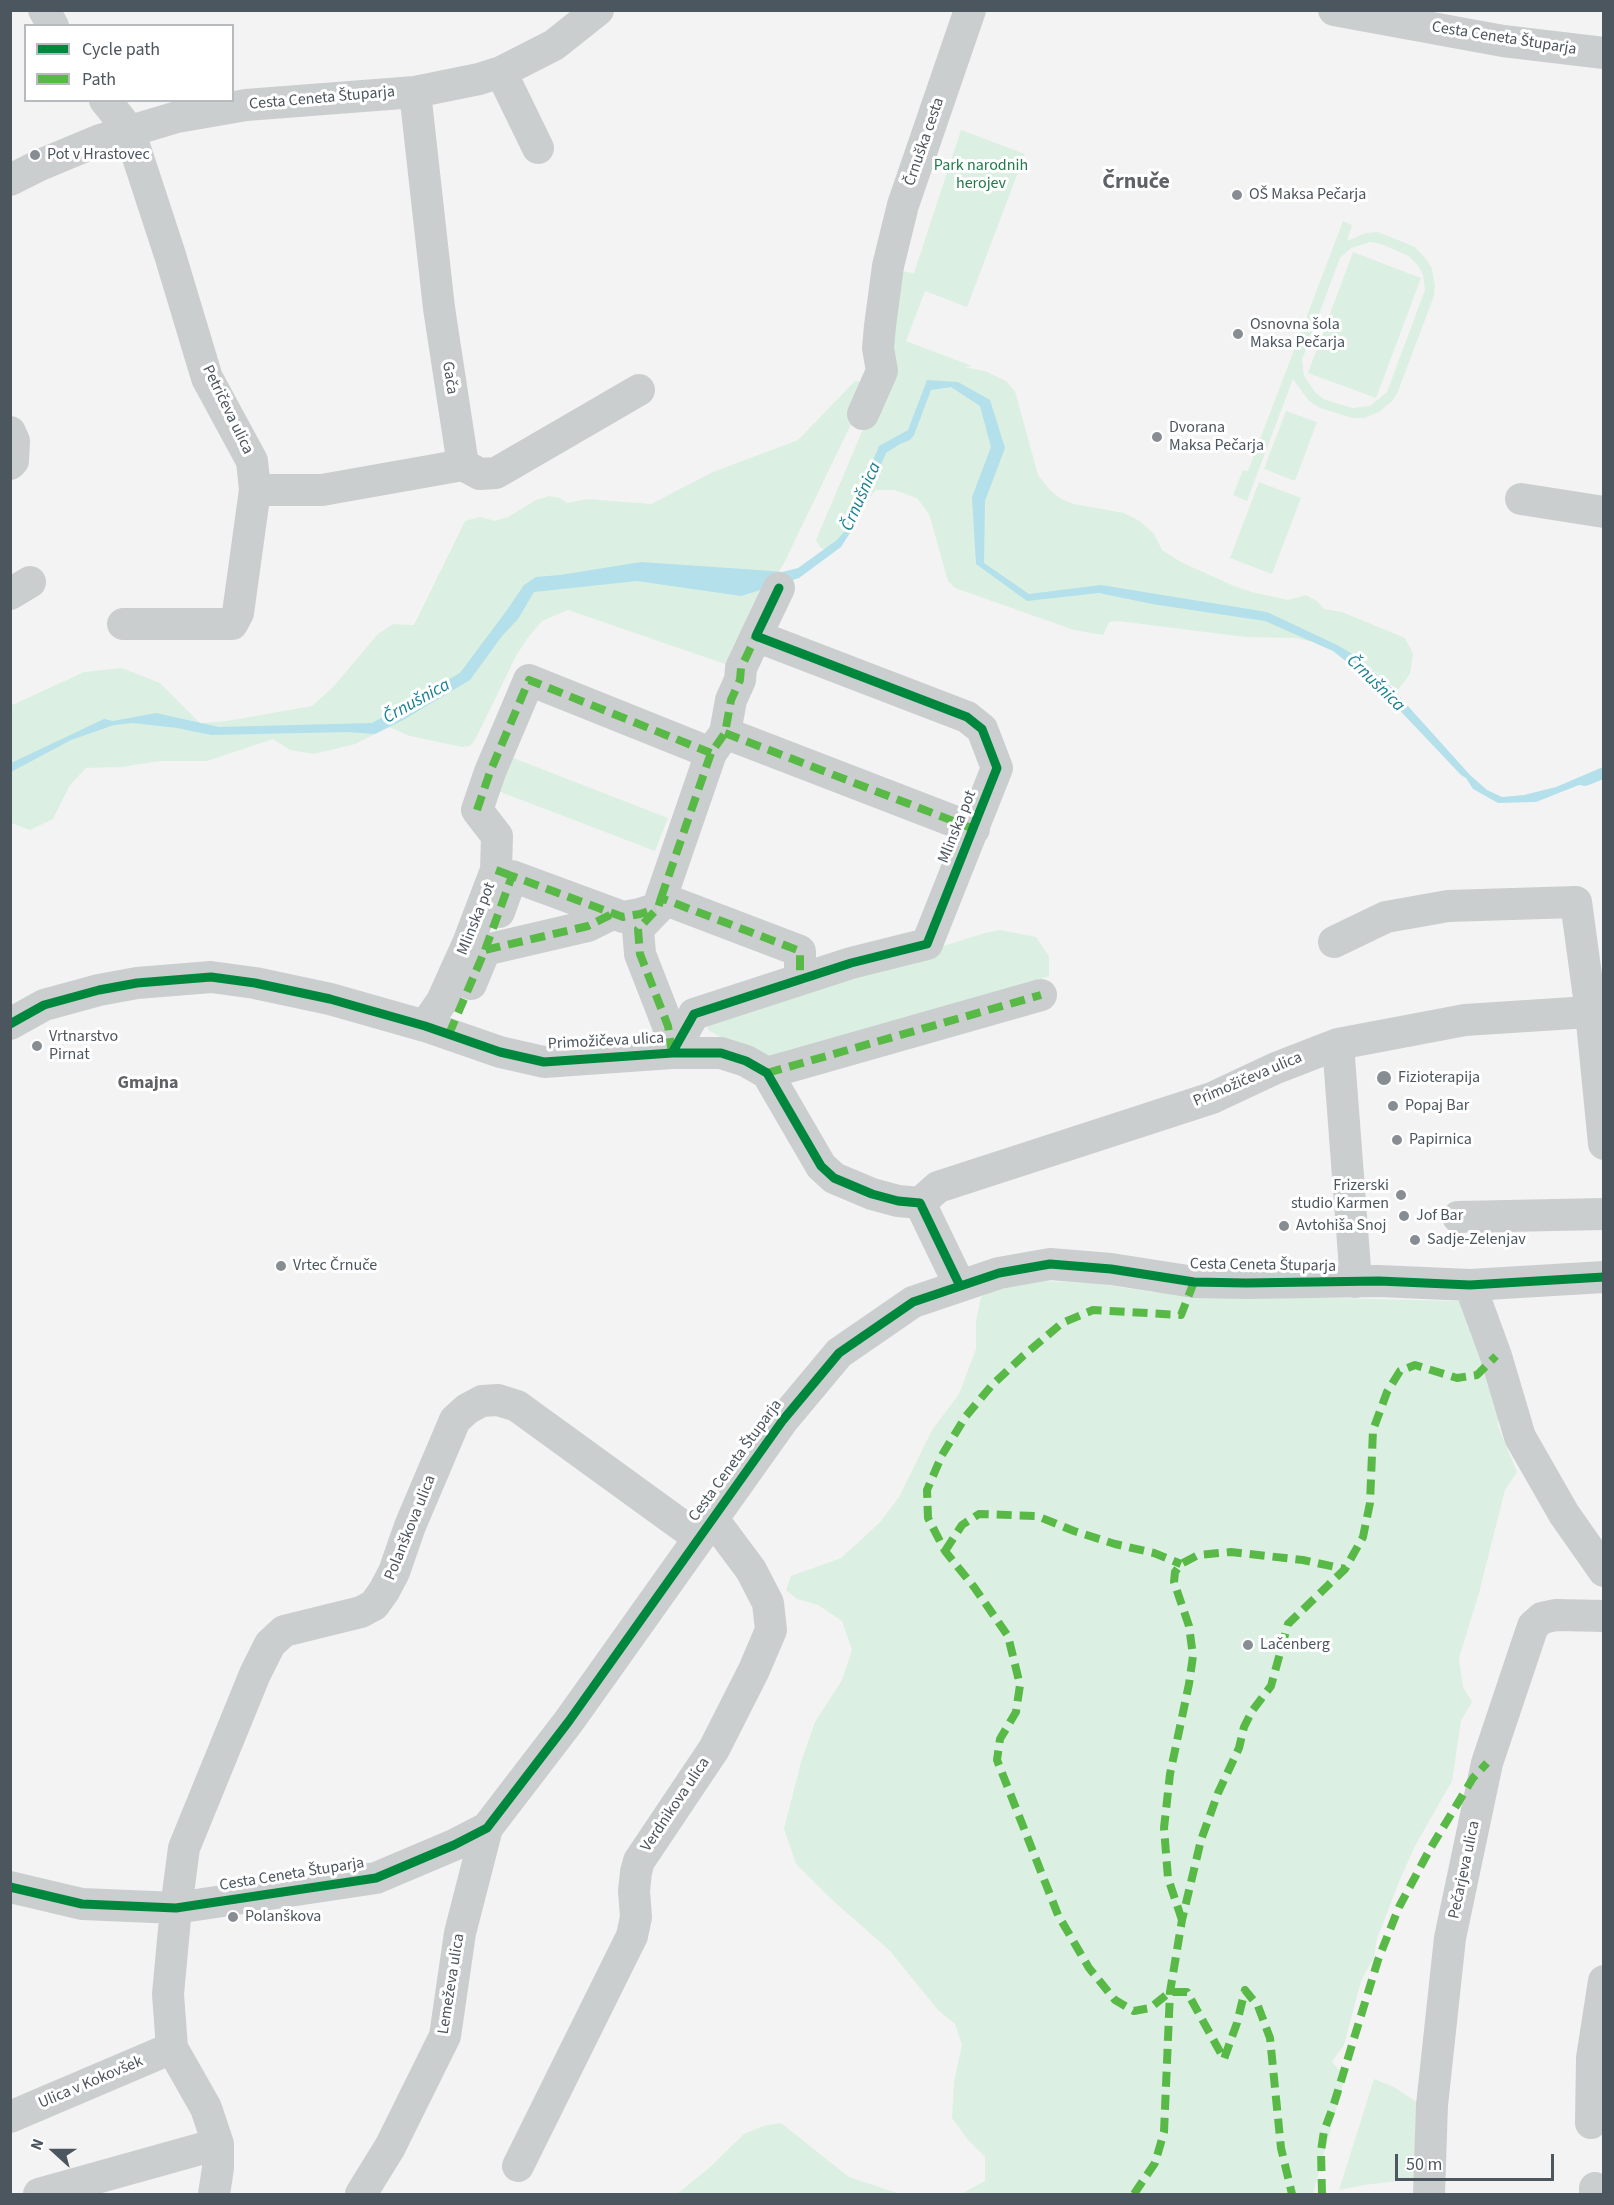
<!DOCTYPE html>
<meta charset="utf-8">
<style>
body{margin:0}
#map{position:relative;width:1614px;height:2205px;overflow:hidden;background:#f4f3f3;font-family:"Source Sans 3",sans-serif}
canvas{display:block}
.frame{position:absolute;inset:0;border:12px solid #4c565e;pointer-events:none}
.legend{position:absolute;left:24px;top:24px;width:210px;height:78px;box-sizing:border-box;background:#fff;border:2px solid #b7bbbf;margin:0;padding:8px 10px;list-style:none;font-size:18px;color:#4c565e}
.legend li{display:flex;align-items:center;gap:12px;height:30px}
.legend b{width:30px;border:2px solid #b7bbbf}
.north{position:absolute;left:24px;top:2121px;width:60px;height:60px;-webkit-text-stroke:4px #fff;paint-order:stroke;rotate:291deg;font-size:16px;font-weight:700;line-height:24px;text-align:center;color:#4c565e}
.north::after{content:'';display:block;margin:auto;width:21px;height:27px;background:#4c565e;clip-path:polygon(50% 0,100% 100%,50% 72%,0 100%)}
.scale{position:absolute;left:1395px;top:2154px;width:159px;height:27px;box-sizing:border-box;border:3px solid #4c565e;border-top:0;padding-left:8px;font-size:18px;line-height:21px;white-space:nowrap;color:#4c565e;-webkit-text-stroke:4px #fff;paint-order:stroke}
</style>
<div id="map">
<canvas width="1614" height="2205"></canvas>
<div class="frame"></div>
<ul class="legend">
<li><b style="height:8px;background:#00873e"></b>Cycle path</li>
<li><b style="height:8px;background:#58b947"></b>Path</li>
</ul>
<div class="north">N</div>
<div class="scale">50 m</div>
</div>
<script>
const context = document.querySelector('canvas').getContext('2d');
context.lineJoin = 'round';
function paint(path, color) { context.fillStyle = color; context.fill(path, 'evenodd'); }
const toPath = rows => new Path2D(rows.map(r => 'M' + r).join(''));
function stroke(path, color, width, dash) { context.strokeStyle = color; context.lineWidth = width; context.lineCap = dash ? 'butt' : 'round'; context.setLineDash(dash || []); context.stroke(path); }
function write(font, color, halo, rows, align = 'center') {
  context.font = font + ' "Source Sans 3",sans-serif'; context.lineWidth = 6; context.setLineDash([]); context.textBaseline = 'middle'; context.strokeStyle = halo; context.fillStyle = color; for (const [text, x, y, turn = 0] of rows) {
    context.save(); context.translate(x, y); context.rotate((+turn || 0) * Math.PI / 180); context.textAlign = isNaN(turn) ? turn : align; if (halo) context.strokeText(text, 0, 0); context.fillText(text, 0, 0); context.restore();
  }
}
paint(toPath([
 [961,130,1025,154,967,307,925,291,906,341,972,366,964,367,985,371,1006,381,1015,391,1038,475,1050,490,1061,499,1074,504,1124,513,1140,521,1154,534,1162,550,1181,562,1234,586,1252,592,1288,600,1306,595,1317,601,1324,609,1342,612,1405,638,1413,654,1410,674,1398,690,1369,667,1335,647,1296,638,1245,637,1118,621,1109,622,1103,635,1074,630,955,588,948,581,929,514,917,498,894,490,876,490,851,519,835,549,828,552,820,547,816,540,886,375,900,271,914,273],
 [1343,221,1352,225,1347,241,1366,233,1378,232,1415,247,1427,260,1432,269,1435,286,1434,296,1397,394,1392,401,1379,412,1364,418,1352,418,1320,408,1309,401,1293,379,1247,501,1233,495,1243,470,1248,471],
 [1370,242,1381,244,1409,256,1419,267,1423,275,1425,290,1387,392,1370,406,1352,408,1323,399,1315,392,1304,376,1302,360,1340,258,1351,248],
 [1353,252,1421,278,1376,398,1308,373],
 [855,381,871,383,785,561,728,665,568,610,542,621,527,639,516,656,475,740,470,746,462,747,410,736,389,727,355,744,314,754,290,750,273,739,207,761,160,761,122,767,86,768,70,785,53,819,30,830,11,823,10,706,84,672,122,668,160,683,200,723,227,721,312,706,333,687,378,634,393,624,414,625,465,521,480,517,495,521,508,517,536,500,549,496,560,498,567,503,588,499,651,504,713,472,798,440],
 [1286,411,1317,422,1295,481,1264,469],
 [1259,482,1301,498,1272,574,1230,558],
 [503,754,668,818,655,851,490,788],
 [1000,930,1036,937,1049,956,1049,976,1024,985,776,1059,727,1041,708,1030,707,1019,985,933],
 [1043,1281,1094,1283,1152,1292,1202,1295,1465,1301,1499,1407,1498,1426,1517,1472,1505,1490,1479,1593,1459,1658,1463,1687,1472,1702,1461,1721,1452,1781,1415,1846,1399,1882,1377,1939,1374,1957,1361,1981,1344,2045,1332,2062,1345,2077,1313,2194,961,2194,985,2181,985,2157,968,2140,952,2118,954,2082,962,2045,955,2024,938,2010,890,1951,829,1897,796,1864,784,1829,801,1762,815,1722,842,1680,852,1650,842,1621,818,1605,797,1599,786,1590,791,1576,841,1558,861,1540,880,1522,899,1497,932,1430,959,1394,976,1349,976,1321,981,1297,1000,1287],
 [1374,2079,1394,2087,1430,2111,1425,2178,1364,2185,1339,2190],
 [781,2123,849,2177,900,2194,677,2194,709,2168,744,2134,763,2126]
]), '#dbf0e2');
paint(toPath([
 [927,380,958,382,990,400,1005,448,985,501,984,563,1029,594,1101,585,1267,612,1337,645,1356,656,1389,685,1470,775,1487,790,1502,797,1524,795,1556,787,1603,767,1604,779,1586,786,1579,785,1536,802,1498,803,1473,789,1466,778,1461,775,1388,698,1382,687,1363,675,1333,651,1265,621,1152,604,1099,593,1027,601,976,564,972,497,991,447,980,406,951,387,931,390,914,435,910,440,900,444,886,453,855,525,841,547,799,578,741,596,637,581,534,592,518,619,502,636,470,680,405,719,375,734,348,732,211,735,177,728,133,723,114,725,71,740,11,772,11,763,104,719,113,721,156,713,219,727,372,723,460,673,507,610,524,585,536,577,560,575,641,562,772,571,782,572,798,568,837,540,844,532,879,446,908,430]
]), '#b3e0ea');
stroke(toPath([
 [44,10,53,26],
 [1334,10,1503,41,1604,53],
 [501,72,538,148],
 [415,92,439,308,463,465,480,474,496,473,639,390],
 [105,100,129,130,170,255,207,378,252,461,255,490,238,613,232,624,123,624],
 [10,180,40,165,100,140,177,117,246,105,415,92,479,79,501,72,554,45,598,10],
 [863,414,882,371,878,348,880,326,888,266,903,205,970,10],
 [10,432,14,441,13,461,10,464],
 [255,490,322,490,463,465],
 [1521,499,1604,512],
 [10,594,30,582],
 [725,733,974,829],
 [661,898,711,753,725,733,731,700,740,680,741,668,756,636],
 [499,912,512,876,623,917,640,914,658,908],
 [1334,942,1386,917,1448,906,1576,902,1591,1012,1604,1144],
 [471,984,485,950,588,926,612,914],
 [10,1024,44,1005,99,990,137,983,211,977,255,983,330,999,425,1026,500,1052,544,1062,672,1053,721,1053,746,1061,767,1073,821,1166,834,1178,872,1194,898,1201,920,1203,960,1286],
 [425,1026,442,1001,469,941,496,870,497,836,477,810,490,772,529,680,711,753],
 [1338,1044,1356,1282],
 [672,1053,694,1014,851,963,927,944,997,768,982,729,967,717,756,636,779,588],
 [672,1053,668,1026,640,954,638,929,658,908,661,898,800,951,800,978],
 [767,1073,1041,995],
 [920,1203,938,1187,1212,1098,1276,1068,1338,1044,1465,1020,1604,1011],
 [1458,1217,1604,1214],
 [1470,1285,1496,1356,1520,1437,1564,1514,1604,1571],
 [10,1887,82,1904,176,1908,376,1878,454,1845,487,1828,569,1721,783,1420,839,1353,913,1302,999,1273,1050,1264,1111,1269,1194,1282,1246,1283,1379,1281,1470,1285,1604,1277],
 [10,2117,172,2048],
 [1591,2123,1592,2058,1604,1981],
 [518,2166,632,1936,636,1917,634,1891,636,1872,639,1861,714,1749,754,1670,771,1630,768,1603,751,1570,713,1519],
 [39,2194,218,2144],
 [214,2194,218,2168,218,2144,206,2108,172,2048,168,1994,176,1908,184,1848,255,1674,270,1644,284,1631,361,1612,374,1605,384,1591,394,1572,410,1526,455,1420,467,1409,482,1401,498,1400,517,1406,699,1538],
 [361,2194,390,2147,445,2036,460,1933,487,1828],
 [1429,2194,1432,2105,1450,1938,1487,1763,1533,1626,1542,1618,1556,1615,1604,1616],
 [1595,2194,1595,2188]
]), '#cbcecf', 32);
stroke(toPath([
 [725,733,974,829],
 [477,810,490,772,529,680,711,753],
 [496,870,512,876],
 [661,898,711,753,725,733,731,700,740,680,741,668,756,636],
 [485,950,512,876,623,917,640,914,655,909],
 [449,1034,485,950,588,926,612,914],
 [672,1053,668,1026,640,954,638,929,658,908,661,898,800,951,800,978],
 [767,1073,1041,995],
 [1194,1282,1181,1315,1093,1310,1062,1323,1023,1356,992,1385,966,1416,942,1455,927,1490,928,1518,945,1551,974,1587,1008,1636,1020,1685,1016,1712,1000,1739,997,1760,1058,1915,1089,1968,1115,2000,1134,2011,1150,2008,1170,1992,1187,1992,1224,2059,1237,2023,1245,1990,1258,2006,1270,2038,1281,2148,1292,2194],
 [945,1551,962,1525,979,1514,1037,1516,1074,1531,1115,1544,1154,1553,1181,1564],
 [1182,1920,1168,1878,1164,1828,1170,1774,1189,1684,1193,1656,1189,1626,1174,1582,1175,1572,1181,1564,1198,1555,1231,1552,1303,1560,1345,1569],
 [1134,2194,1155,2163,1164,2132,1170,1992,1182,1920,1201,1840,1218,1793,1239,1748,1244,1727,1252,1711,1271,1686,1288,1624,1345,1569,1363,1537,1370,1503,1373,1430,1387,1392,1400,1371,1415,1365,1457,1378,1477,1375,1496,1356],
 [1322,2194,1321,2151,1324,2131,1333,2107,1378,1960,1399,1907,1430,1849,1473,1778,1487,1763]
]), '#58b947', 8, [15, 8]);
stroke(toPath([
 [10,1024,44,1005,99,990,137,983,211,977,255,983,330,999,425,1026,500,1052,544,1062,672,1053,721,1053,746,1061,767,1073,821,1166,834,1178,872,1194,898,1201,920,1203,960,1286],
 [672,1053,694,1014,851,963,927,944,997,768,982,729,967,717,756,636,779,588],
 [10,1887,82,1904,176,1908,376,1878,454,1845,487,1828,569,1721,783,1420,839,1353,913,1302,999,1273,1050,1264,1111,1269,1194,1282,1246,1283,1379,1281,1470,1285,1604,1277]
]), '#00873e', 9);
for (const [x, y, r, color] of [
 [35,155,6,"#878d92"],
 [1237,195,6,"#878d92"],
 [1238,334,6,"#878d92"],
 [1157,437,6,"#878d92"],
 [37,1046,6,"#878d92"],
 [1384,1078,8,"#878d92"],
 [1393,1106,6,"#878d92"],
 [1397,1140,6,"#878d92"],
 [1401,1195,6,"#878d92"],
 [1404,1216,6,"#878d92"],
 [1284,1226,6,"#878d92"],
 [1415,1240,6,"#878d92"],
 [281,1266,6,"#878d92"],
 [1248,1645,6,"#878d92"],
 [233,1917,6,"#878d92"]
]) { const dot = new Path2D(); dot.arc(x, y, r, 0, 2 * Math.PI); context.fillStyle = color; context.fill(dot); stroke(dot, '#fff', 2); }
write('16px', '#4c565e', '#fff', [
 ["Cesta Ceneta Štuparja",1504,39,9],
 ["Cesta Ceneta Štuparja",322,99,-5],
 ["Črnuška cesta",925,142,-71],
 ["Gača",449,378,81],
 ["Petričeva ulica",227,410,64],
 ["Mlinska pot",958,827,-68],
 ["Mlinska pot",477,919,-68],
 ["Primožičeva ulica",606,1042,-3],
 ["Primožičeva ulica",1248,1080,-23],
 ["Cesta Ceneta Štuparja",1263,1266,1],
 ["Cesta Ceneta Štuparja",736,1461,-54],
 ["Polanškova ulica",411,1528,-68],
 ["Verdnikova ulica",676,1805,-56],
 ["Pečarjeva ulica",1465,1870,-78],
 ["Cesta Ceneta Štuparja",292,1875,-9],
 ["Lemeževa ulica",452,1984,-81],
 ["Ulica v Kokovšek",91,2083,-23]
]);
write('16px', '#4c565e', '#fff', [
 ["Pot v Hrastovec",47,155],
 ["OŠ Maksa Pečarja",1249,195],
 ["Osnovna šola",1250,325],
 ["Maksa Pečarja",1250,343],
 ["Dvorana",1169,428],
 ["Maksa Pečarja",1169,446],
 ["Vrtnarstvo",49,1037],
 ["Pirnat",49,1055],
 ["Fizioterapija",1398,1078],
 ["Popaj Bar",1405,1106],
 ["Papirnica",1409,1140],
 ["Frizerski",1389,1186,"right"],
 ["studio Karmen",1389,1204,"right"],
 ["Jof Bar",1416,1216],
 ["Avtohiša Snoj",1296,1226],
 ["Sadje-Zelenjav",1427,1240],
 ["Vrtec Črnuče",293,1266],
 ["Lačenberg",1260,1645],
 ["Polanškova",245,1917]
], 'left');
write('16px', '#217b4a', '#fff', [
 ["Park narodnih",981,166],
 ["herojev",981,184]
]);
write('italic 18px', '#198094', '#fff', [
 ["Črnušnica",862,497,-66],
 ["Črnušnica",1375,684,44],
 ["Črnušnica",417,702,-29]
]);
write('bold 18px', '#5f6367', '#fff', [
 ["Gmajna",148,1084]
]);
write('bold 22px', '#5f6367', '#fff', [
 ["Črnuče",1136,183]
]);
</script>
